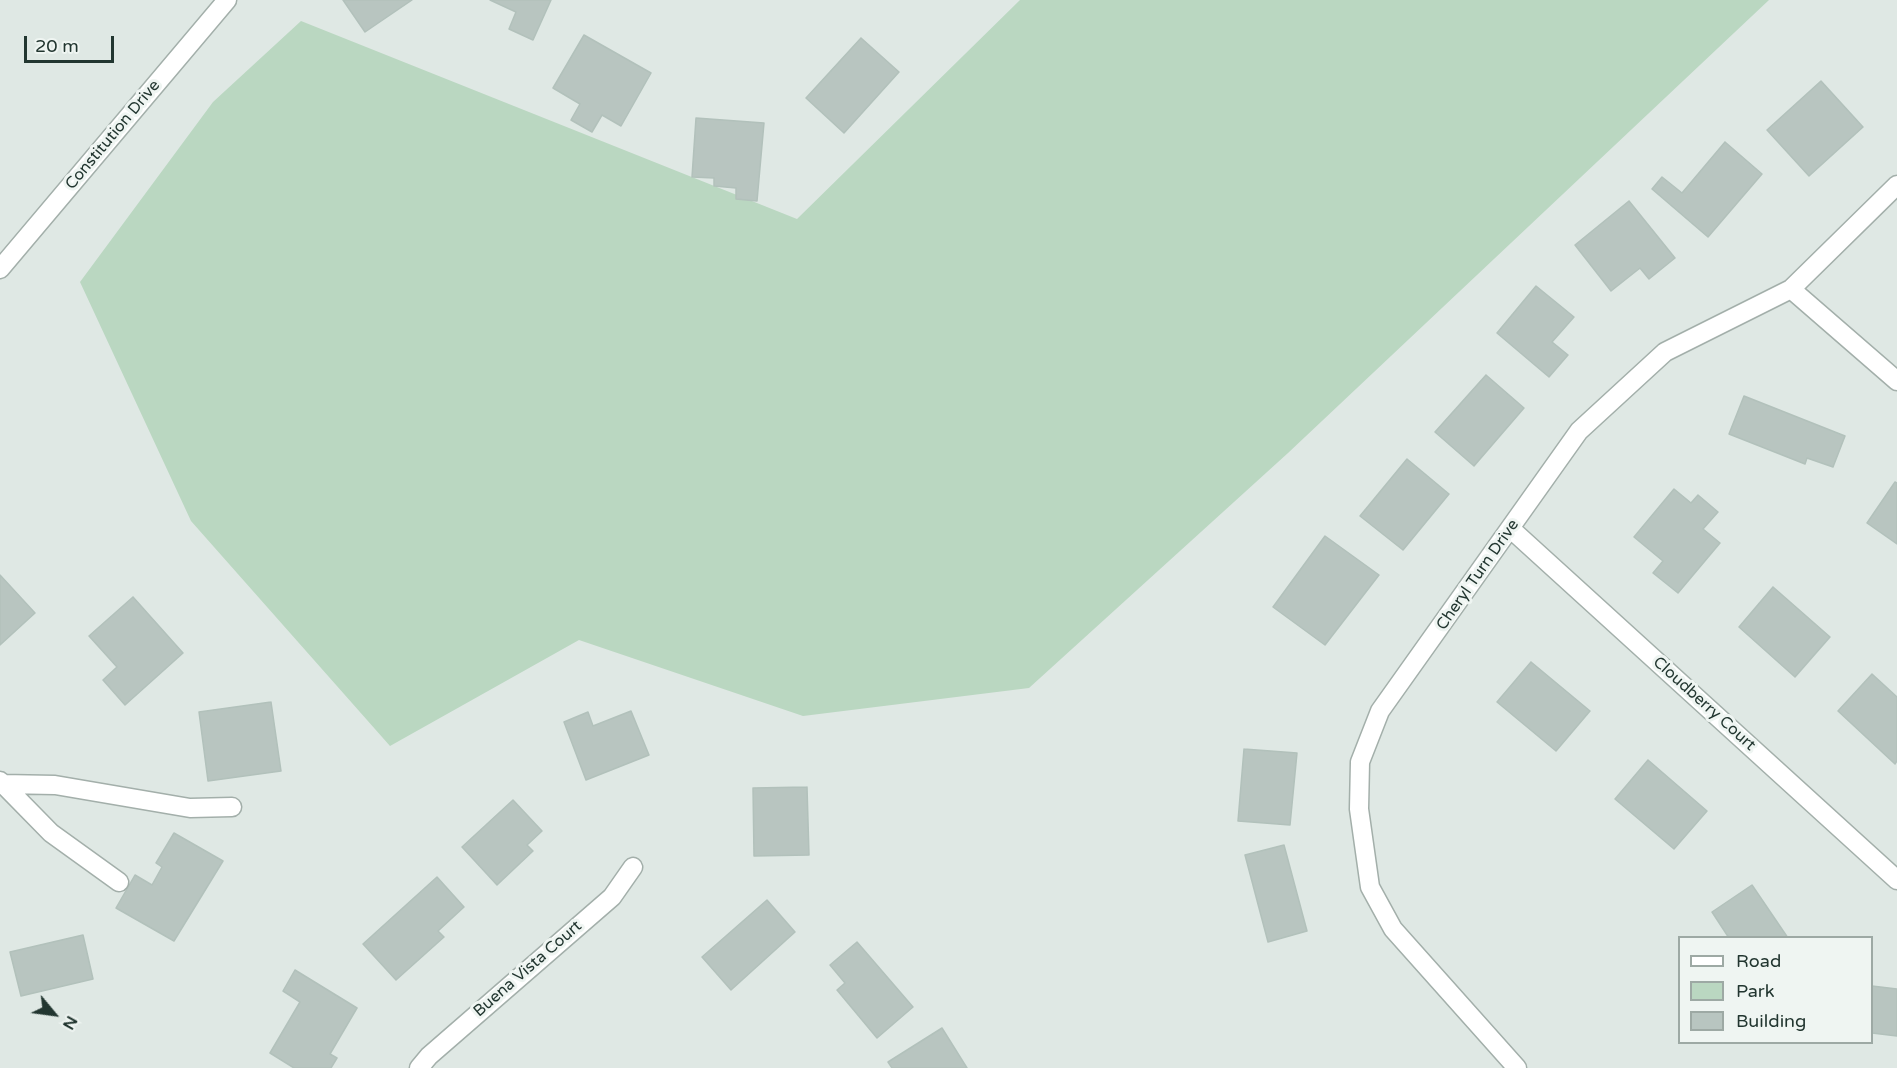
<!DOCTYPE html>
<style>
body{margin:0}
#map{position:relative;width:1897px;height:1068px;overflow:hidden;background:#dfe8e4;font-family:"Varela Round",sans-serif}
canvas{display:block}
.legend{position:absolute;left:1678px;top:936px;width:195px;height:108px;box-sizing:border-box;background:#eff5f2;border:2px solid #9da9a4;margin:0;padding:8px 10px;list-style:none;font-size:18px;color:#223630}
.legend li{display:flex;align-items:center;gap:12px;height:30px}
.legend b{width:30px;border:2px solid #9da9a4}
.north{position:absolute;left:24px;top:984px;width:60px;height:60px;-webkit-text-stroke:4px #eff5f2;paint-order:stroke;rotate:119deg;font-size:16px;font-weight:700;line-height:24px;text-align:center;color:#223630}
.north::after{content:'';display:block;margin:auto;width:21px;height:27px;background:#223630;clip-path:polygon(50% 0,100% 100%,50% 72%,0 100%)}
.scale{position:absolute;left:24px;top:36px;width:90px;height:27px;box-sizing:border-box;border:3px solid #223630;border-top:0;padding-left:8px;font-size:18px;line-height:21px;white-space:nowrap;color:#223630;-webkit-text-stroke:4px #eff5f2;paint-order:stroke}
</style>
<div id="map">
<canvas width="1897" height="1068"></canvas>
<ul class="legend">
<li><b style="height:8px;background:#fff"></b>Road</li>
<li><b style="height:16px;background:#bad7c1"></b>Park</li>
<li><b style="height:16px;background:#b8c5c0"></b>Building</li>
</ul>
<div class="north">N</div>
<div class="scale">20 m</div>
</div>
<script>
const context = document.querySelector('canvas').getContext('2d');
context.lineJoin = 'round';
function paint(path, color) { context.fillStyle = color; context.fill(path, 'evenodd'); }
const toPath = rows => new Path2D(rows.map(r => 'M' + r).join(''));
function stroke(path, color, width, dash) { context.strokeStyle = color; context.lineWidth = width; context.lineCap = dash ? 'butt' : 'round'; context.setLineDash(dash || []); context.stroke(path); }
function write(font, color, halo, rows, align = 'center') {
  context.font = font + ' "Varela Round",sans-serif'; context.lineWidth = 6; context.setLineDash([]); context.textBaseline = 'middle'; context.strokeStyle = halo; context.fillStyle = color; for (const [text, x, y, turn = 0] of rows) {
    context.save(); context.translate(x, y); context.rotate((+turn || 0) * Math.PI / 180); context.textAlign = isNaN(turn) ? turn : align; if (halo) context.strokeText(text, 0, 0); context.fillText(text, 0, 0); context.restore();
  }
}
paint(toPath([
 [1020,0,1769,0,1288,453,1029,688,803,716,579,640,390,746,191,521,80,282,213,102,301,21,797,219]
]), '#bad7c1');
const building = toPath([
 [343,0,412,0,365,32,343,0],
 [490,0,551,0,533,40,509,29,516,12,490,0],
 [584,35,651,73,621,126,602,115,592,132,571,120,580,104,553,88,584,35],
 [861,38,899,72,844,133,806,98,861,38],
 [1821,81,1863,127,1809,176,1767,130,1821,81],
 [696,118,764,123,757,201,736,199,736,188,714,186,714,178,692,177,696,118],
 [1725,142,1762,174,1708,237,1652,189,1662,177,1682,193,1725,142],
 [1629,201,1675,258,1649,279,1640,268,1611,291,1575,245,1629,201],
 [1536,286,1574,317,1552,342,1568,355,1549,377,1497,333,1536,286],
 [1486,375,1524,408,1474,466,1435,432,1486,375],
 [1744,396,1845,436,1833,467,1807,458,1805,464,1729,434,1744,396],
 [1407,459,1449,494,1403,550,1360,516,1407,459],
 [1895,482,1897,483,1897,544,1867,523,1895,482],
 [1674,489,1691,503,1698,495,1718,512,1703,529,1720,543,1678,593,1653,573,1663,561,1634,537,1674,489],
 [1325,536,1379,575,1325,645,1273,607,1325,536],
 [0,575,35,613,0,645,0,575],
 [1773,587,1830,637,1795,677,1739,627,1773,587],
 [133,597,183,653,125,705,103,680,117,667,89,636,133,597],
 [1531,662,1590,711,1556,751,1497,702,1531,662],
 [1872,674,1897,697,1897,761,1895,764,1838,711,1872,674],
 [271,702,281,771,208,781,199,712,271,702],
 [631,711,649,755,586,780,564,722,588,712,593,726,631,711],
 [1244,749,1297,753,1290,825,1238,821,1244,749],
 [1648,760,1707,811,1674,849,1615,799,1648,760],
 [807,787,809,855,754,856,753,788,807,787],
 [513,800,542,831,527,845,533,851,497,885,462,847,513,800],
 [174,833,223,861,174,941,116,908,135,875,152,885,162,867,156,863,174,833],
 [1284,845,1307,931,1268,942,1245,855,1284,845],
 [437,877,464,907,438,931,444,937,396,980,363,944,437,877],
 [1752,885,1788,938,1729,938,1712,912,1752,885],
 [767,900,795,932,731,990,702,957,767,900],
 [83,935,93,979,21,996,10,952,83,935],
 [857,942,913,1007,877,1038,837,990,845,983,830,965,857,942],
 [295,970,357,1008,330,1054,337,1058,331,1068,294,1068,270,1053,300,1002,283,991,295,970],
 [1872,986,1897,989,1897,1036,1872,1033,1872,986],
 [942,1028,967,1068,892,1068,888,1062,942,1028]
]);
paint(building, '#b8c5c0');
stroke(building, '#b2c1bb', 1.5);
const minor = toPath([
 [1791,289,1897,381],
 [1511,529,1897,880],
 [0,781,51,833,119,882],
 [2,784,55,785,190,808,232,807],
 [419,1068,429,1056,612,897,633,867],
 [1517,1068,1393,929,1370,887,1359,809,1360,762,1380,711,1579,431,1665,352,1791,289,1897,185]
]);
const tertiary = toPath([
 [0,269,227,0]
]);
stroke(minor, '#a3afaa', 21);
stroke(tertiary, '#a3afaa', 21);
stroke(minor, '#fff', 18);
stroke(tertiary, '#fff', 18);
write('16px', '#223630', '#eff5f2', [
 ["Constitution Drive",113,135,-50],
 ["Cheryl Turn Drive",1478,575,-55],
 ["Cloudberry Court",1704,704,42],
 ["Buena Vista Court",528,969,-41]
]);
</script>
